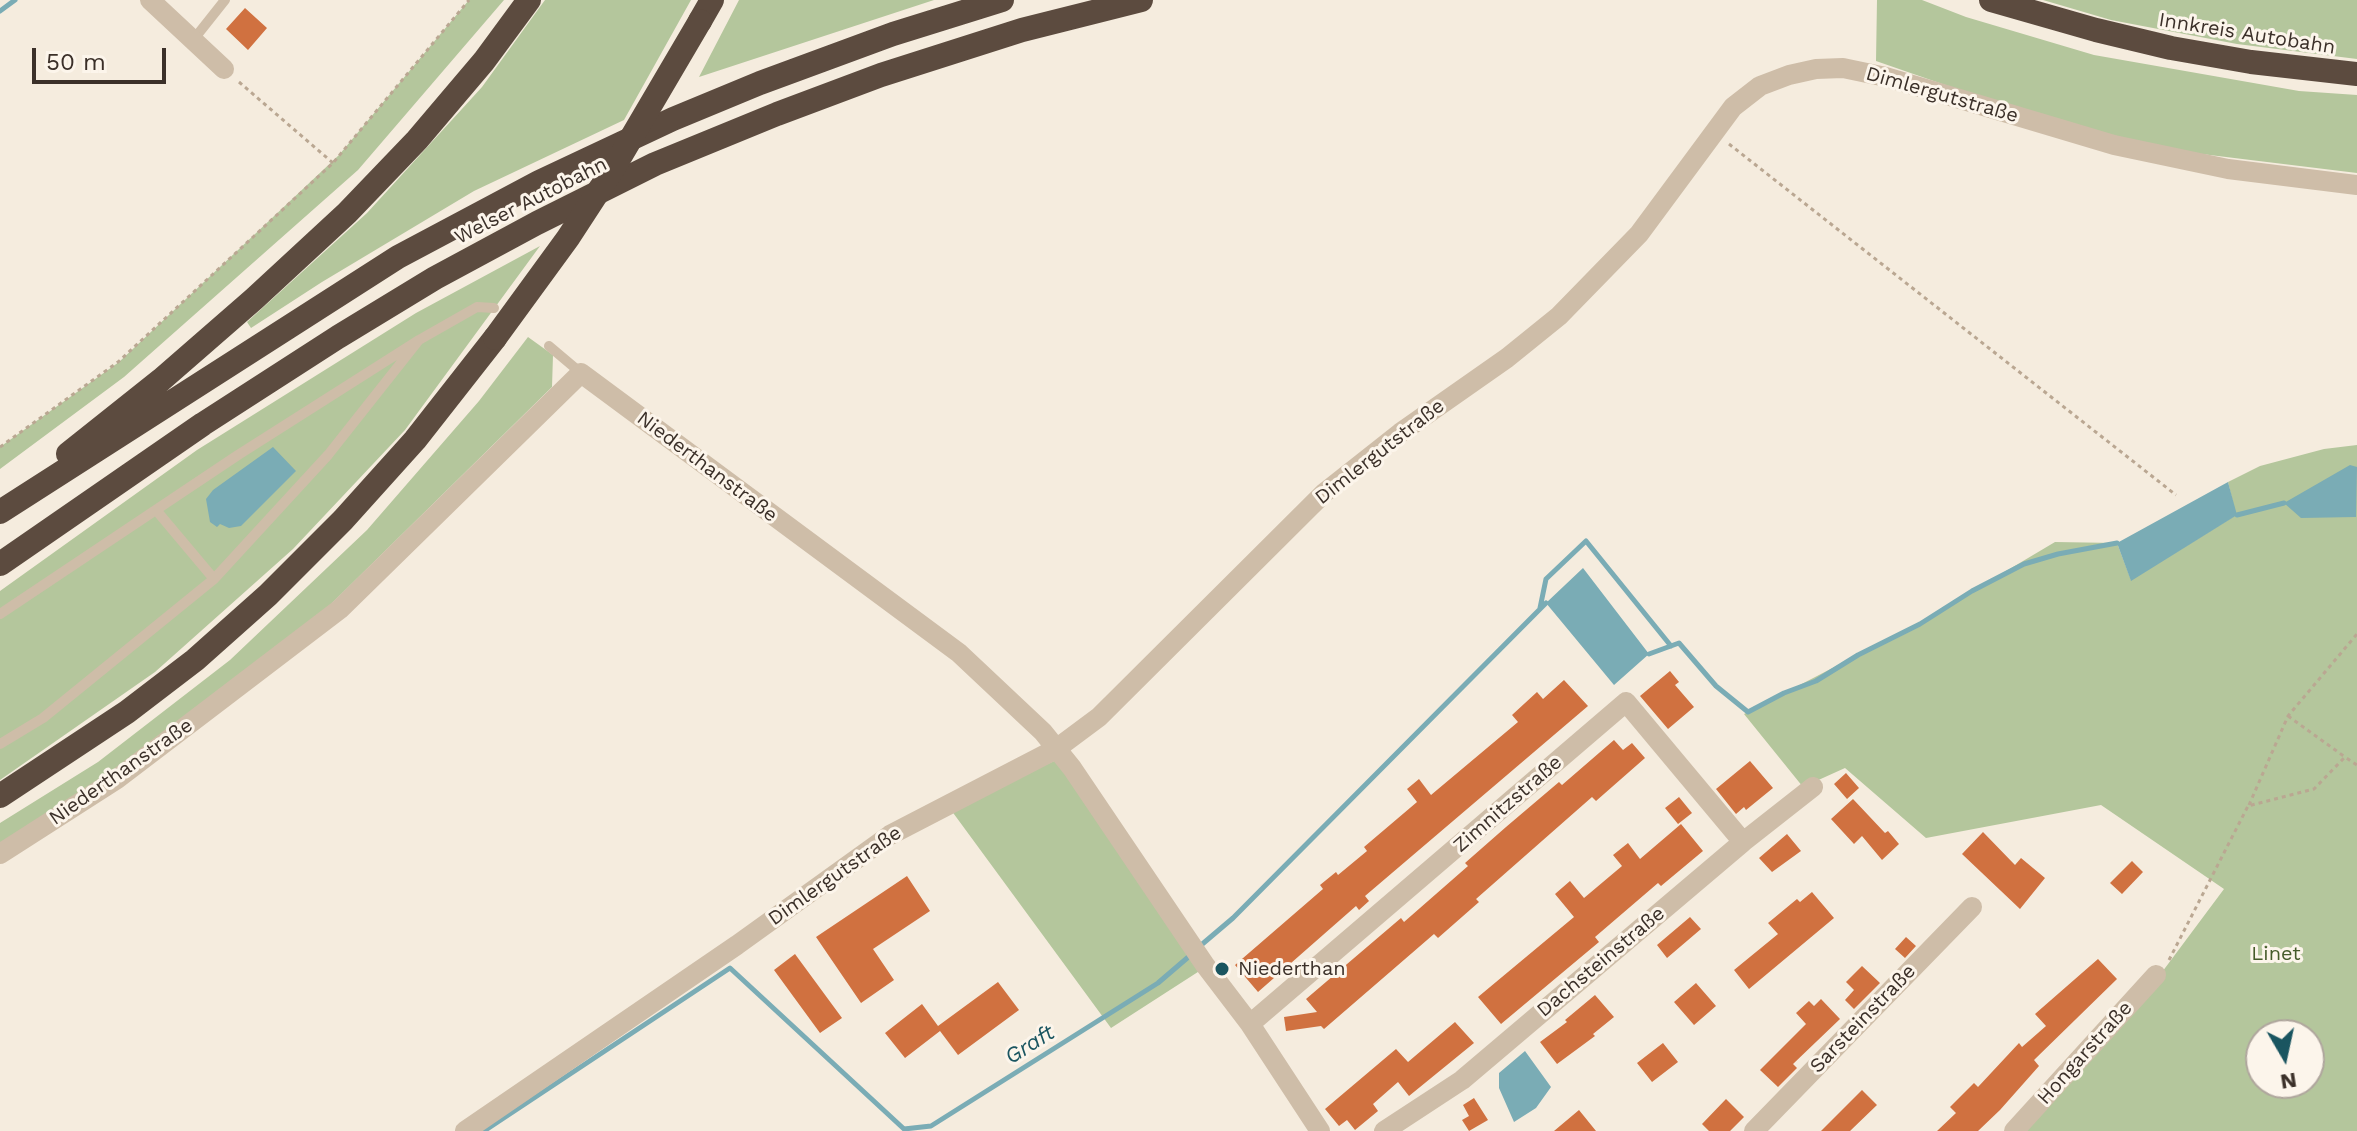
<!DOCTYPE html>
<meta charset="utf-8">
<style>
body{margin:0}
#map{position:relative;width:2357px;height:1131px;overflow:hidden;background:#f5ecde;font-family:"Work Sans",sans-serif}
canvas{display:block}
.north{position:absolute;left:2245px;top:1019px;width:80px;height:80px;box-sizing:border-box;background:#fcf5eb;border:2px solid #afa69d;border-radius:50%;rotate:171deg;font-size:22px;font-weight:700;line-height:32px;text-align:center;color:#3b3029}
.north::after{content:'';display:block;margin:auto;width:28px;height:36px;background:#1a5560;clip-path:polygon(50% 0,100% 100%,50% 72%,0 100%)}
.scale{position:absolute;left:32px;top:48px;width:134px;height:36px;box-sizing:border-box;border:4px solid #3b3029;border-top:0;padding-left:10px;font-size:24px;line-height:28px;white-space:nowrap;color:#3b3029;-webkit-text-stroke:6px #fcf5eb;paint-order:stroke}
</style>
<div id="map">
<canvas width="2357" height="1131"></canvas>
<div class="north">N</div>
<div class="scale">50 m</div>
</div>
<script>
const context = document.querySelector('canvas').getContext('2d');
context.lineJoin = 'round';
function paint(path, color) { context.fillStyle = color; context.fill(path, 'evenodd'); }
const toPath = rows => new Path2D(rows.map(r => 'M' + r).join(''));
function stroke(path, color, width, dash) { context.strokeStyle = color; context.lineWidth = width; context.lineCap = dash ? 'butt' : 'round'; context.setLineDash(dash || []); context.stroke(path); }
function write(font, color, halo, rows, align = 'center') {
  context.font = font + ' "Work Sans",sans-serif'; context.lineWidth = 6; context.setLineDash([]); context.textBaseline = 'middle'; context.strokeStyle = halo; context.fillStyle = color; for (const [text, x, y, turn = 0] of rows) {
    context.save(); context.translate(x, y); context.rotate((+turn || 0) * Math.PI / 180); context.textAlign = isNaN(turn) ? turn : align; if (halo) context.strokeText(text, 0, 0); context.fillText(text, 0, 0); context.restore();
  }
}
paint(toPath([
 [469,0,504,0,358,170,124,377,0,469,0,447,119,362,339,155],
 [545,0,691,0,624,120,474,191,322,282,251,328,247,322,367,213,482,87],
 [739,0,934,0,699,77],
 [1877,0,1922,0,1966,17,2094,55,2299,91,2357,95,2357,173,2177,151,2052,122,1876,61],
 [2043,0,2357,0,2357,59,2237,44,2111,20],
 [540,246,405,430,293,549,155,672,0,780,0,591,197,450,416,313],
 [528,337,553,355,552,387,327,608,76,800,0,847,0,823,98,762,230,660,367,530,479,401],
 [2357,445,2357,1131,2016,1131,2136,1007,2224,889,2101,805,1926,838,1845,768,1803,787,1744,714,1917,624,2055,542,2117,543,2131,580,2236,515,2228,482,2260,466,2324,449],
 [2261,1035,2309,1035,2309,1083,2261,1083],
 [1056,760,1201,970,1111,1028,951,810]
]), '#b4c69c');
paint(toPath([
 [273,447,296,471,241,526,229,528,220,524,217,527,210,522,206,499,213,490],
 [2350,465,2357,467,2356,517,2301,518,2284,503],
 [2228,482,2237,515,2131,581,2117,543],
 [1583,568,1649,654,1614,685,1546,603],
 [1525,1051,1551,1087,1536,1108,1514,1122,1499,1088,1499,1073]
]), '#7aacb5');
stroke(toPath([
 [0,11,15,0],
 [2237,515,2284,503],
 [1540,608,1546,579,1586,541,1671,646],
 [1649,654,1679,643,1716,686,1748,712,1784,693,1816,681,1858,655,1920,624,1972,591,2024,564,2058,554,2117,543],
 [1200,946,1233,918,1546,603],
 [484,1131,730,968,904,1129,931,1126,1158,983,1193,953]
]), '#7aacb5', 5);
paint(toPath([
 [245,8,267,28,248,50,226,29],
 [1670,671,1679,682,1675,685,1694,707,1668,729,1640,696],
 [1564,680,1588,706,1365,896,1369,901,1359,910,1356,906,1258,992,1235,965,1323,889,1320,885,1336,872,1338,875,1367,851,1364,847,1417,802,1407,789,1419,779,1431,795,1518,722,1512,715,1537,692,1543,699],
 [1614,740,1623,750,1632,743,1645,758,1596,801,1592,797,1476,899,1479,902,1438,938,1434,934,1324,1029,1321,1026,1286,1031,1284,1017,1317,1012,1306,999,1401,918,1404,922,1468,866,1465,863,1506,827,1559,782,1562,785],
 [1750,761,1773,788,1746,810,1744,807,1736,814,1716,789],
 [1846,773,1859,788,1847,799,1834,784],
 [1679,797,1692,813,1678,824,1665,808],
 [1853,799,1885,833,1888,831,1899,844,1882,860,1862,836,1854,844,1831,819],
 [1681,824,1703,851,1661,886,1658,883,1595,937,1599,942,1501,1024,1478,997,1574,917,1555,894,1570,881,1584,898,1622,866,1613,855,1628,843,1640,859],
 [1983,832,2015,865,2021,858,2045,878,2020,909,1962,854],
 [1787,834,1801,851,1772,872,1759,858],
 [2132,861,2143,872,2122,894,2110,883],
 [907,876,930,911,873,949,894,980,861,1003,816,937],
 [1812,892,1834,918,1749,989,1734,970,1778,934,1768,923,1797,899,1800,902],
 [1690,917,1701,929,1667,958,1657,945],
 [1906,937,1916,946,1905,958,1895,949],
 [795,954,842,1018,820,1033,774,970],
 [2098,959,2117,979,2034,1060,2039,1066,2000,1110,1978,1131,1937,1131,1956,1113,1950,1107,1974,1083,1978,1087,2019,1043,2022,1047,2046,1026,2035,1014],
 [1862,966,1880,983,1854,1009,1845,1000,1854,990,1846,982],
 [998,982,1019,1010,958,1055,940,1031,905,1058,885,1033,922,1004,938,1026],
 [1696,983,1716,1006,1694,1025,1674,1002],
 [1595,995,1614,1017,1593,1034,1595,1036,1557,1064,1540,1042,1567,1022,1565,1020],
 [1821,999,1840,1019,1793,1064,1797,1068,1778,1087,1760,1070,1806,1024,1796,1013,1809,1001,1814,1006],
 [1455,1022,1474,1043,1409,1096,1398,1082,1373,1104,1378,1111,1355,1130,1347,1120,1339,1126,1325,1109,1396,1049,1408,1062],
 [1663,1043,1678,1062,1652,1082,1637,1063],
 [1862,1090,1877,1105,1850,1131,1821,1131],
 [1474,1098,1488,1120,1469,1131,1462,1120,1469,1116,1463,1105],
 [1726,1099,1744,1117,1730,1131,1709,1131,1702,1124],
 [1579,1110,1596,1131,1554,1131]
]), '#d07140');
stroke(toPath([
 [239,82,333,163],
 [1729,144,2176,495],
 [0,447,118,362,333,163,469,0],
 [2288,716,2345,757],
 [2249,805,2288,716,2357,634],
 [2169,960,2248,806,2314,789,2345,757,2357,765]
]), '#baa792', 3, [4, 4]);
stroke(toPath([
 [194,39,225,0],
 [549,346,581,373],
 [156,510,214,579],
 [0,614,238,455,419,340,477,307,494,308],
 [0,744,43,718,214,579,328,455,419,340]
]), '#cebda8', 10);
stroke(toPath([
 [150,0,224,69],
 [0,854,117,779,340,609,581,373,959,653,1043,732,1072,768,1205,965,1250,1024,1320,1131],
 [1250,1024,1626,702,1743,842],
 [465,1131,737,945,890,835,1056,749,1099,717,1324,493,1400,433,1507,358,1559,316,1639,234,1733,107,1760,86,1789,75,1816,69,1843,68,1886,77,2114,145,2228,169,2357,185],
 [1384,1131,1462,1080,1743,842,1813,787],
 [1754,1131,1972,907],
 [2014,1131,2156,975]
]), '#cebda8', 20);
stroke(toPath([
 [1991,0,2096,30,2171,48,2251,62,2357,74],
 [700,21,712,0],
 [68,454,161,380,254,299,347,213,417,140,484,61,529,0],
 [0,512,398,257,539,182,673,119,760,83,893,34,1002,0],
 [0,564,203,424,338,337,435,278,537,223,655,164,777,114,881,75,1022,30,1141,0],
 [0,796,127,712,195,660,268,595,343,520,415,440,495,338]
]), '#5c4b3f', 24);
stroke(toPath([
 [495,338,568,238,613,169,700,21]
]), '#5c4b3f', 24);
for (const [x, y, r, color] of [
 [1222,969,8,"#1a5560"]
]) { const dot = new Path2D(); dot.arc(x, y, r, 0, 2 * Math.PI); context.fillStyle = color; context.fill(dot); stroke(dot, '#fcf5eb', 3); }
write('20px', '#3b3029', '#fcf5eb', [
 ["Innkreis Autobahn",2247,34,9],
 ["Dimlergutstraße",1942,95,16],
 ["Welser Autobahn",531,201,-27],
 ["Dimlergutstraße",1380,452,-38],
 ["Niederthanstraße",707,467,37],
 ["Niederthanstraße",121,772,-35],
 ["Zimnitzstraße",1508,804,-41],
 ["Dimlergutstraße",835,876,-35],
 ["Dachsteinstraße",1601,962,-40],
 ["Sarsteinstraße",1863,1019,-46],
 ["Hongarstraße",2085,1053,-48]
]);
write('20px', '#455b2a', '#fcf5eb', [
 ["Linet",2276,954]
]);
write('20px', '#3b3029', '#fcf5eb', [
 ["Niederthan",1238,969]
], 'left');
write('italic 22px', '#1a5560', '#fcf5eb', [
 ["Graft",1030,1045,-32]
]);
</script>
